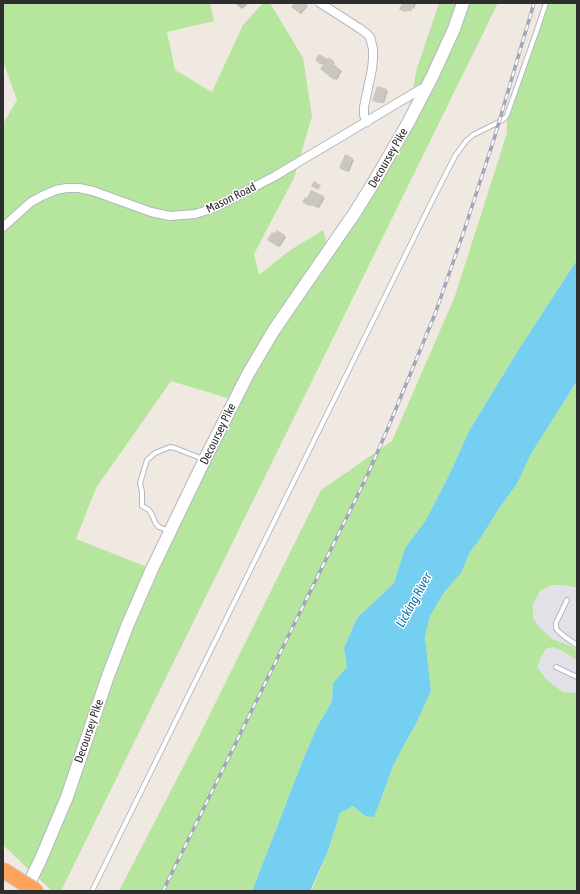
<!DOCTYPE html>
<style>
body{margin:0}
#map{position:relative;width:580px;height:894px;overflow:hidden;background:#efe9e1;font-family:"Asap Condensed",sans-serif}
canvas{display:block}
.frame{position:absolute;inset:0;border:4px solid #2e2e2e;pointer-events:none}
</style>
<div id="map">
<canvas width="580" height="894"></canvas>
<div class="frame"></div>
</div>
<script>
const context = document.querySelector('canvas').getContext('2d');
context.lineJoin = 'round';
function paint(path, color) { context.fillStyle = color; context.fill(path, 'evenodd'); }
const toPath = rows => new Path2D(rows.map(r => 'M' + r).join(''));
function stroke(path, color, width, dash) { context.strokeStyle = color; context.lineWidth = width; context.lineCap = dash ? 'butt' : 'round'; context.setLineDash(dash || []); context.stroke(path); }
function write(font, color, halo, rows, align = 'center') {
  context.font = font + ' "Asap Condensed",sans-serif'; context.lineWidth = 3; context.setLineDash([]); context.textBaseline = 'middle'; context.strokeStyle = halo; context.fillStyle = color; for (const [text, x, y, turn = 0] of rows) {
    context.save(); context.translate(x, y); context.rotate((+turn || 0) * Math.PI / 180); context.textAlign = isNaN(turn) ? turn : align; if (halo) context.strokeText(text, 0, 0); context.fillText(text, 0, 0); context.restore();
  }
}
paint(toPath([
 [551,585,564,585,577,588,577,650,575,648,552,639,538,627,533,618,533,604,540,591],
 [552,647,561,650,577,660,577,693,563,692,547,680,537,667,542,655,546,649]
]), '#e3e1e8');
paint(toPath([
 [3,3,210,3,214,21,167,32,175,70,212,92,243,25,263,3,270,3,303,58,312,116,294,178,254,254,259,275,289,251,323,230,329,251,406,126,417,68,439,3,498,3,61,891,52,891,3,845,3,124,17,100,3,61],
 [171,381,234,400,152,569,76,539,96,488],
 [546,3,577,3,577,260,519,349,469,431,451,471,426,520,405,548,394,583,357,618,344,648,347,667,333,683,332,701,317,727,303,760,252,891,119,891,196,742,321,490,392,441,455,296,507,133,507,115],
 [577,381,577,588,564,585,551,585,540,591,533,604,533,618,539,627,552,639,575,648,577,650,577,660,561,650,552,647,546,649,542,655,537,667,547,680,563,692,577,693,577,891,310,891,313,887,328,851,340,813,353,806,365,816,374,816,381,799,393,766,405,743,416,724,431,691,425,637,430,616,445,591,461,573,470,552,480,539,500,507,517,484,531,454]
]), '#b6e59e');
paint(toPath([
 [577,260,577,381,531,454,517,484,500,507,480,539,470,552,461,573,445,591,430,616,425,637,431,691,416,724,405,743,393,766,381,799,374,817,365,816,353,806,340,813,328,851,312,887,310,891,252,891,303,760,317,727,332,701,333,683,347,667,344,648,357,618,394,583,405,548,426,520,451,471,469,431,519,349]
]), '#75cff0');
paint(toPath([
 [235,3,249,3,242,9],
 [296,3,304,3,308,6,301,14,299,13],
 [403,3,414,3,416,4,414,9,412,8,411,11,407,10,407,12,402,10],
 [320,55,327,60,328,58,335,63,333,65,342,71,337,80,321,69,324,65,316,60],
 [387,90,388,91,384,103,381,102,381,103,375,101],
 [346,155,354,160,349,172,340,167],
 [312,191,325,198,319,208,312,204,311,206,303,202,307,199],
 [277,231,286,237,280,247,268,240,275,235]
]), '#0003');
paint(toPath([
 [295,3,305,3,307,5,299,13,291,7],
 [402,3,414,3,412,9,410,8,409,11,406,10,405,12,399,10],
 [319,54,326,58,321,65,315,60],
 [328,57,334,61,332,63,341,70,334,80,320,69],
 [377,86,387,89,382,103,379,102,379,103,372,101],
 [345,154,353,158,347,172,339,168],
 [314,181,321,185,318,190,311,186],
 [311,190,324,196,317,208,310,204,309,206,302,202,305,197,307,198],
 [277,230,285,235,278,247,267,240,272,232,275,233]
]), '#cbc7bf');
const service = toPath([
 [169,531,159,527,156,524,152,515,149,510,142,506,142,492,140,483,147,460,155,453,170,447,175,448,203,459],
 [567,600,556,623,556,628,558,631,565,637,577,645],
 [556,667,577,677],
 [92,891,434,197,455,156,466,141,473,135,499,122,505,118,507,115,537,30,546,3]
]);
const minor = toPath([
 [320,3,359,28,366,33,370,37,373,49,373,59,372,69,364,107,364,115,367,122],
 [3,227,31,202,42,196,56,190,66,188,79,188,93,191,151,212,170,216,195,214,208,210,222,204,275,176,421,89,427,88]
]);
const secondary = toPath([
 [25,891,40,861,67,797,108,676,128,624,152,569,205,459,248,374,274,330,298,295,354,214,374,182,408,123,432,77,454,29,463,3]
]);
stroke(service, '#b4b7c1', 6);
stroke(minor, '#b4b7c1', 10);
stroke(secondary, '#b4b7c1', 14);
stroke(service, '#fff', 4);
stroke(minor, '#fff', 8);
stroke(secondary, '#fff', 12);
const rail = toPath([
 [163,891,367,476,388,428,435,314,464,231,494,139,534,3]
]);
stroke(rail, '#a3a6b8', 3.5);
stroke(rail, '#fff', 2, [6]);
const motorwayBridge = toPath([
 [3,870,36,891]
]);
stroke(motorwayBridge, '#c9c9c9', 17, []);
stroke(motorwayBridge, '#ffa35c', 15);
write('12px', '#2e2e2e', '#fff', [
 ["Decoursey Pike",388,158,-60],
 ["Mason Road",231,198,-26],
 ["Decoursey Pike",218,434,-64],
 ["Decoursey Pike",89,731,-71]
]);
write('italic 13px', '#0d6fa3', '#fff', [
 ["Licking River",414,600,-61]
]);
</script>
